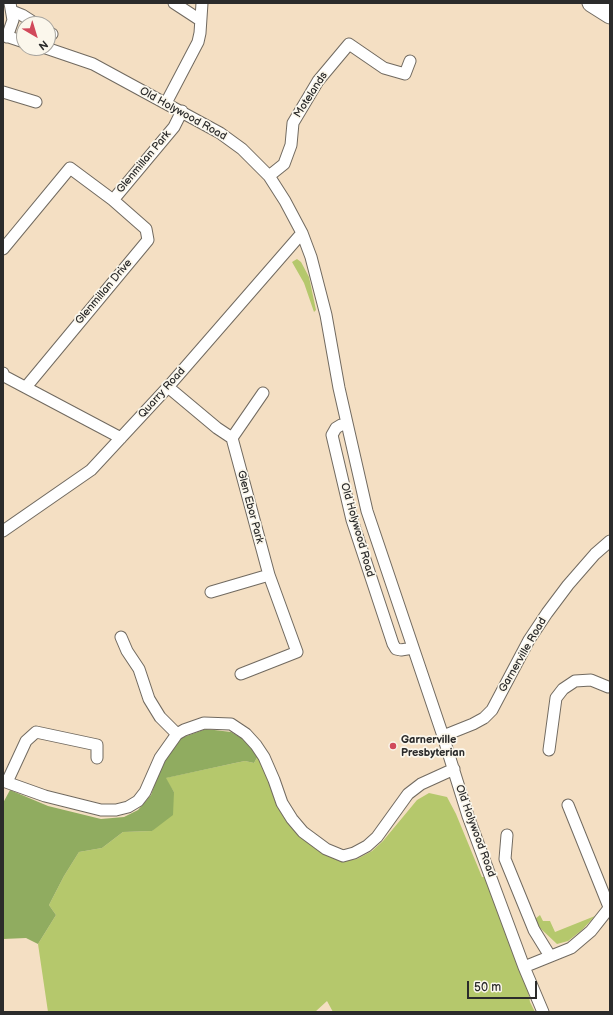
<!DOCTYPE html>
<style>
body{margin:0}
#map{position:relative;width:613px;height:1015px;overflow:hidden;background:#f4dfc3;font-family:"Balsamiq Sans",sans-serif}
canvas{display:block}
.frame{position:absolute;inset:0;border:4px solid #2b2b2b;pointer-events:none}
.north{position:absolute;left:16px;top:16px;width:40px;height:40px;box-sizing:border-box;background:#fbf7ec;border:1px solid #a8a59f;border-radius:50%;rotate:142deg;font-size:11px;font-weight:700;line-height:16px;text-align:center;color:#2b2b2b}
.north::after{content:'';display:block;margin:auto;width:14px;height:18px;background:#d1495b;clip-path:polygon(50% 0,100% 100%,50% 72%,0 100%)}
.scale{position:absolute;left:467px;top:981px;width:70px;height:18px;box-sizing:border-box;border:2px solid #2b2b2b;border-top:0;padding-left:5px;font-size:12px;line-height:14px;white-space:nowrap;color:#2b2b2b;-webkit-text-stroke:3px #fbf7ec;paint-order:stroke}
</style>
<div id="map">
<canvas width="613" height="1015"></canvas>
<div class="frame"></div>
<div class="north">N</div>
<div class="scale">50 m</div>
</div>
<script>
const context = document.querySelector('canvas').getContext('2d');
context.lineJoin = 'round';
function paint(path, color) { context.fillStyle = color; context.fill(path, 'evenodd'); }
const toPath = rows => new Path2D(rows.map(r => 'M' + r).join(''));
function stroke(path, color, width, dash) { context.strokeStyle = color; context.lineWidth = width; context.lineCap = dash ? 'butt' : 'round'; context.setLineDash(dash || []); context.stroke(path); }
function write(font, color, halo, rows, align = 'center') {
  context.font = font + ' "Balsamiq Sans",sans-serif'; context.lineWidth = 3.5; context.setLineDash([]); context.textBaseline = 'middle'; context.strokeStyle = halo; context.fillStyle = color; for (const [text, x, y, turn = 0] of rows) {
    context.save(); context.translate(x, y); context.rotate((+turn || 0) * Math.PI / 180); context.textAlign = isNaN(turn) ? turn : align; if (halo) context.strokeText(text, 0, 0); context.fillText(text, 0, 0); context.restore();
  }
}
paint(toPath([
 [297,259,301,262,309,277,316,310,314,312,304,283,292,262],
 [259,754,279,805,343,861,357,859,372,851,383,841,417,800,429,793,447,797,456,814,482,877,491,877,524,967,530,1002,535,1012,333,1012,327,1001,315,1012,48,1012,38,944,56,915,49,905,64,876,79,852,102,848,123,832,152,831,174,792,165,778,235,763,245,761,254,763],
 [540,915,543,921,550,921,555,932,595,916,582,930,568,941,557,944,540,928,535,919]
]), '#b5c86c');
paint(toPath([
 [206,729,231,732,248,742,259,754,254,763,245,761,235,763,166,778,174,792,173,815,152,831,123,832,102,848,79,852,64,876,49,905,56,915,38,944,26,938,3,939,3,803,10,790,48,806,101,819,124,817,138,810,151,795,163,760,181,738]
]), '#90ac60');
const minor = toPath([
 [174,3,200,20],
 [12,11,22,15,36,24],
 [48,32,52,34],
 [3,35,24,42],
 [7,37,13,20,10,3],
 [46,48,93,64,220,133,242,149,269,176,285,201,302,233,311,257,326,315,339,388,367,511,443,736,468,816,524,967,543,1012],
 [3,92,36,102],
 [166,103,198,42,200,33,202,3],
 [269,176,284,164,291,145,293,123,318,81,349,44,384,68,405,74,410,61],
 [3,249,70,168,113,200,174,127,182,111],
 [3,373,4,376,121,438],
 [26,387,148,240,146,229,113,200],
 [168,387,217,428,232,438,269,575,297,652,241,674],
 [347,425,341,425,336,428,332,435,352,520,393,644,396,649,401,650,413,648],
 [232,438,263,393],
 [3,531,91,470,168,387,302,233],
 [211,592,269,575],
 [121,637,127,651,139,669,149,699,160,717,177,734],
 [443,736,473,724,484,718,492,710,529,640,547,613,568,585,595,554,610,541],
 [549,750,556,698,563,689,575,681,591,680,608,687],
 [3,781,45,796,101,810,116,810,128,807,138,801,145,792,160,758,177,734,184,730,204,723,231,724,246,734,256,745,264,757,274,780,282,803,292,819,303,832,326,849,343,856,354,853,367,846,377,837,408,794,421,784,454,769],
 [7,782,26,741,36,732,97,745,97,758],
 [568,805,609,907],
 [507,835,505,859,534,930,550,956],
 [524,967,571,948,591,931,610,907]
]);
const highway = toPath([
 [591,3,610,15]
]);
stroke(minor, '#716a60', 13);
stroke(highway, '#716a60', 19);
stroke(minor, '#fff', 11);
stroke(highway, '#fff', 17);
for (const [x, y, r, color] of [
 [393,746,4,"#d1495b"]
]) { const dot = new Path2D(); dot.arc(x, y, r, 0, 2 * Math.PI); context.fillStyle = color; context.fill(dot); stroke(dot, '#fbf7ec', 1.5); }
write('11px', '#2b2b2b', '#fbf7ec', [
 ["Motelands",311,95,-57],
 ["Old Holywood Road",183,114,29],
 ["Glenmillan Park",144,162,-50],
 ["Glenmillan Drive",104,292,-50],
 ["Quarry Road",162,393,-48],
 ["Glen Ebor Park",250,507,75],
 ["Old Holywood Road",357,530,74],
 ["Garnerville Road",523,655,-60],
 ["Old Holywood Road",475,831,70]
]);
write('bold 11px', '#2b2b2b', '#fbf7ec', [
 ["Garnerville",401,740],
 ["Presbyterian",401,753]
], 'left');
</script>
